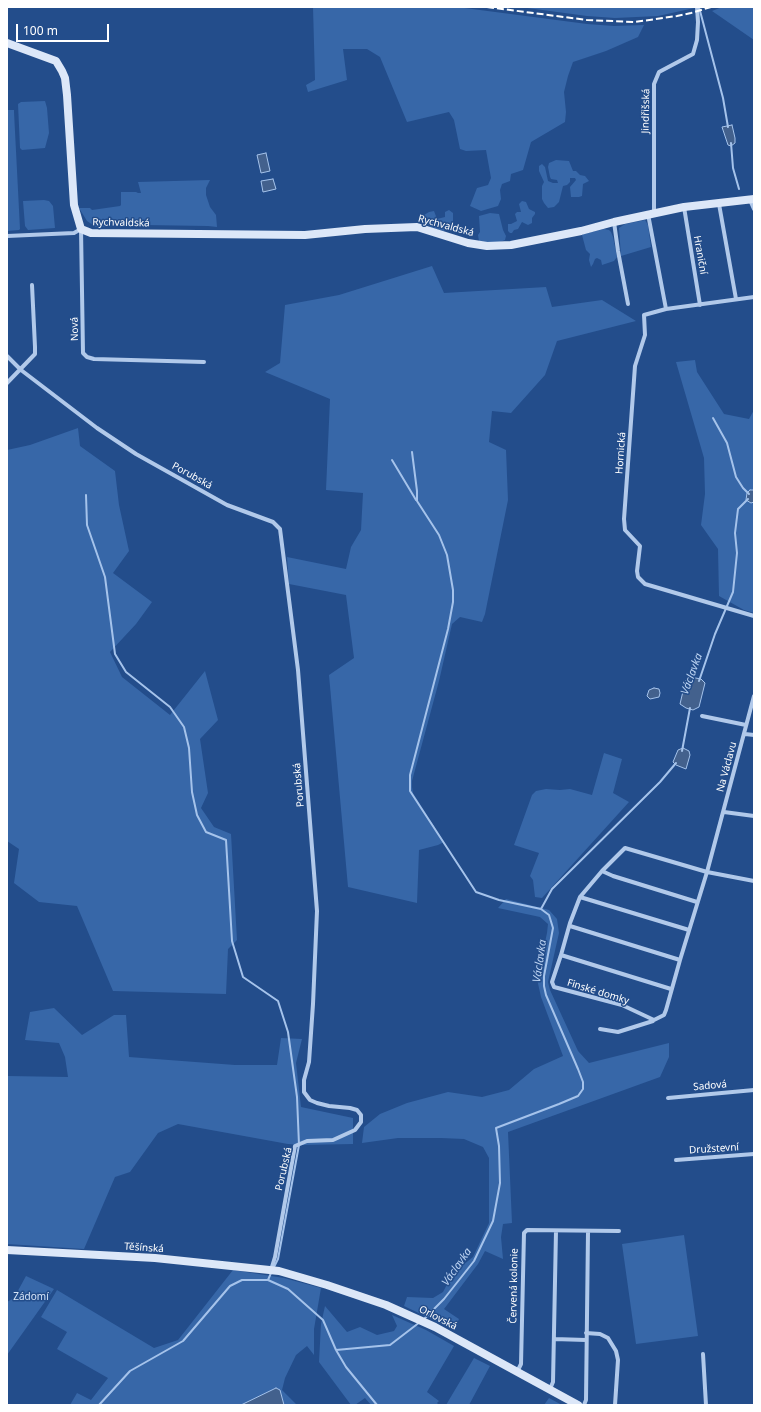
<!DOCTYPE html>
<meta charset="utf-8">
<style>
body{margin:0}
#map{position:relative;width:761px;height:1412px;overflow:hidden;background:#234d8b;font-family:"Noto Sans",sans-serif}
canvas{display:block}
.frame{position:absolute;inset:0;border:8px solid #fff;pointer-events:none}
.scale{position:absolute;left:16px;top:24px;width:93px;height:18px;box-sizing:border-box;border:2px solid #fff;border-top:0;padding-left:5px;font-size:12px;line-height:14px;white-space:nowrap;color:#fff;-webkit-text-stroke:3px #234d8b;paint-order:stroke}
</style>
<div id="map">
<canvas width="761" height="1412"></canvas>
<div class="frame"></div>
<div class="scale">100 m</div>
</div>
<script>
const context = document.querySelector('canvas').getContext('2d');
context.lineJoin = 'round';
function paint(path, color) { context.fillStyle = color; context.fill(path, 'evenodd'); }
const toPath = rows => new Path2D(rows.map(r => 'M' + r).join(''));
function stroke(path, color, width, dash) { context.strokeStyle = color; context.lineWidth = width; context.lineCap = dash ? 'butt' : 'round'; context.setLineDash(dash || []); context.stroke(path); }
function write(font, color, halo, rows, align = 'center') {
  context.font = font + ' "Noto Sans",sans-serif'; context.lineWidth = 3; context.setLineDash([]); context.textBaseline = 'middle'; context.strokeStyle = halo; context.fillStyle = color; for (const [text, x, y, turn = 0] of rows) {
    context.save(); context.translate(x, y); context.rotate((+turn || 0) * Math.PI / 180); context.textAlign = isNaN(turn) ? turn : align; if (halo) context.strokeText(text, 0, 0); context.fillText(text, 0, 0); context.restore();
  }
}
paint(toPath([
 [313,7,457,7,587,24,614,26,644,25,638,37,606,51,573,62,568,76,564,92,566,112,565,122,531,142,523,170,511,174,510,181,502,184,500,190,501,199,498,206,481,211,470,206,477,188,488,185,491,178,486,150,466,151,460,149,454,120,449,112,407,122,380,57,367,49,343,49,347,80,308,92,306,85,315,80],
 [520,7,699,7,658,16,615,18,587,16],
 [722,7,754,7,754,40,712,11],
 [45,101,47,108,49,133,45,148,22,150,20,148,18,104,21,102],
 [7,110,14,110,14,112,20,229,19,230,7,231],
 [556,160,569,161,573,171,576,171,580,175,585,176,589,181,583,184,582,196,579,197,571,197,570,187,576,180,575,178,570,178,570,182,567,185,563,186,559,202,554,207,548,208,544,203,542,199,542,186,544,182,539,171,539,166,542,164,545,167,548,181,553,183,558,183,557,180,551,179,550,177,548,167,549,163],
 [210,180,206,188,206,195,210,207,216,215,217,227,208,226,144,225,96,227,87,221,79,208,90,208,92,210,120,206,121,205,121,192,136,192,138,193,141,193,138,182],
 [44,200,49,201,53,206,55,228,28,230,25,226,23,201],
 [522,201,526,202,529,209,535,212,535,214,532,218,532,223,528,225,522,222,518,229,514,230,512,233,510,233,508,231,508,224,511,224,517,221,515,214,517,212,521,212,519,204],
 [449,210,453,213,453,223,446,227,444,231,431,228,426,222,424,215,429,212,434,211,437,219,445,217,445,212],
 [490,213,499,214,503,230,506,236,505,240,500,242,487,243,479,241,478,235,480,232,479,216],
 [645,220,648,225,651,247,621,256,619,228,625,224],
 [604,229,609,230,611,232,613,237,617,257,614,261,602,265,601,260,597,258,595,259,593,264,591,267,589,260,590,254,586,250,582,235,583,234],
 [432,266,444,293,546,287,552,307,602,300,636,321,557,341,545,375,511,413,492,411,489,442,506,450,508,500,485,614,482,622,460,617,452,624,439,681,412,781,412,787,413,793,444,842,438,845,419,850,417,903,348,887,329,675,354,658,346,595,289,584,287,557,346,569,351,547,361,530,363,493,326,490,330,399,265,372,280,363,285,305,339,295],
 [695,360,697,372,724,414,749,419,754,410,754,613,744,610,719,596,718,549,701,525,705,494,704,458,676,362],
 [78,428,80,446,115,471,119,505,129,551,113,573,152,602,136,624,110,652,122,677,170,715,205,671,218,720,200,739,208,793,201,808,214,827,231,834,237,940,228,949,226,994,113,991,77,906,39,902,14,883,19,849,7,841,7,450,30,445],
 [604,753,622,759,613,793,629,802,542,898,535,897,533,880,530,876,539,853,514,845,532,795,536,791,546,789,560,790,570,789,592,795],
 [506,899,549,910,557,919,559,933,548,982,550,990,578,1051,589,1063,669,1043,669,1057,660,1077,508,1132,512,1223,503,1224,501,1237,503,1259,485,1251,478,1264,444,1309,459,1319,454,1330,404,1306,407,1297,433,1298,443,1292,453,1273,473,1257,489,1223,489,1158,483,1147,464,1139,441,1138,398,1138,362,1143,364,1127,380,1114,407,1103,448,1092,482,1097,509,1090,534,1069,563,1056,541,997,537,979,547,933,548,924,540,917,498,908],
 [54,1008,82,1035,114,1015,126,1015,129,1057,235,1065,277,1065,281,1038,302,1039,296,1063,301,1107,353,1118,353,1144,302,1145,288,1144,178,1124,158,1133,130,1172,115,1177,84,1249,7,1244,7,1076,68,1077,65,1057,59,1043,25,1040,30,1012],
 [684,1235,698,1336,636,1344,622,1244],
 [233,1270,284,1278,321,1288,314,1329,314,1355,307,1346,296,1355,285,1378,282,1390,297,1405,284,1405,280,1390,276,1388,241,1405,70,1405,77,1393,91,1400,108,1378,57,1349,67,1332,41,1317,57,1290,154,1348,178,1340],
 [26,1276,54,1289,7,1355,7,1302,14,1298],
 [325,1306,347,1332,360,1327,377,1335,394,1331,397,1326,392,1315,426,1330,454,1346,427,1392,439,1401,437,1403,439,1405,371,1405,365,1398,355,1405,351,1405,319,1362,321,1324],
 [474,1358,490,1366,469,1405,446,1405],
 [549,1398,562,1405,544,1405]
]), '#3767a8');
const water = toPath([
 [732,125,735,138,735,143,731,146,728,145,722,127,732,125],
 [266,153,270,171,261,173,257,155,266,153],
 [273,179,276,189,263,192,261,181,273,179],
 [750,490,754,490,754,502,751,503,746,500,747,493,750,490],
 [690,677,701,679,705,683,699,707,693,710,686,708,680,704,684,687,686,680,690,677],
 [654,688,659,689,660,693,659,697,650,699,647,696,649,690,654,688],
 [683,748,689,751,690,755,686,769,676,765,673,762,678,750,683,748],
 [276,1388,280,1390,284,1405,241,1405,276,1388]
]);
paint(water, '#43618d');
stroke(water, '#a5c3eb', 1);
stroke(toPath([
 [699,7,723,98,728,127],
 [731,143,733,168,739,189],
 [713,418,727,443,736,477,743,488,749,494],
 [412,452,417,491,417,501,439,535,447,555,453,590,453,602,448,629,410,775,410,791,476,892,499,900,541,909],
 [392,460,416,500],
 [86,495,87,525,105,577,115,654,126,672,170,707,184,727,189,748,192,792,197,815,206,832,226,840,232,941,243,977,278,1001,288,1032,297,1097,299,1145,278,1259,274,1267],
 [699,681,715,634,733,592,737,553,735,533,738,509,748,499],
 [682,751,690,708],
 [268,1280,271,1273],
 [423,1320,444,1299,474,1261,493,1221,500,1183,499,1146,496,1128,559,1104,578,1096,583,1089,583,1082,578,1069,546,995,544,986,544,976,553,928,549,915,541,909,552,889,660,782,676,763],
 [336,1350,390,1345,420,1322],
 [99,1405,130,1371,183,1341,230,1286,242,1280,268,1280,288,1289,323,1320,336,1350,346,1367,377,1405]
]), '#a5c3eb', 2);
stroke(toPath([
 [750,200,754,209],
 [719,204,736,299],
 [684,207,700,305],
 [654,213,654,84,659,72,693,54,697,40,698,22,697,7],
 [648,214,666,309],
 [614,222,618,251,628,304],
 [7,236,74,233,81,229,83,353,87,357,94,359,204,362],
 [754,297,666,309,644,315,645,335,635,366,624,519,625,530,640,546,637,571,638,577,645,584,754,616],
 [7,356,21,370,97,428,136,454,227,505,273,522,280,529,298,670,317,911,313,1004,309,1062,304,1080,304,1092,310,1100,317,1103,329,1106,350,1108,357,1110,361,1115,361,1122,355,1130,333,1140,307,1141,295,1146,275,1257,271,1270],
 [7,383,35,354,35,347,32,285],
 [702,716,746,725],
 [745,734,754,735],
 [724,812,754,816],
 [602,871,613,876,697,902],
 [580,897,689,930],
 [570,926,680,960],
 [561,955,552,982,554,987,622,1005,654,1020,664,1015,666,1010,680,960,707,872,754,696],
 [671,989,561,955,570,923,580,897,602,871,625,848,707,872,754,881],
 [600,1029,618,1032,653,1021],
 [668,1098,754,1090],
 [676,1160,754,1154],
 [586,1333,600,1334,608,1338,616,1351,618,1360,615,1405],
 [554,1339,586,1340],
 [703,1354,706,1405],
 [517,1372,521,1364,524,1233,527,1230,619,1231],
 [550,1389,553,1382,556,1231],
 [584,1405,586,1400,588,1232]
]), '#b1c9ea', 4);
stroke(toPath([
 [7,43,56,61,62,71,65,78,67,95,74,205,81,229,91,233,305,235,365,229,417,227,468,243,487,246,511,245,581,231,614,222,684,207,754,199],
 [7,1250,155,1258,279,1271,327,1285,386,1305,435,1327,578,1405]
]), '#dce7f8', 8);
stroke(toPath([
 [487,7,587,20,635,22,677,16,691,13,711,7]
]), '#fff', 2, [7, 3]);
write('10px', '#fff', '#234d8b', [
 ["Jindřišská",646,111,-89],
 ["Rychvaldská",121,223,1],
 ["Rychvaldská",446,226,15],
 ["Hraniční",700,255,80],
 ["Nová",75,329,-91],
 ["Hornická",621,453,-86],
 ["Porubská",192,476,29],
 ["Na Václavu",727,767,-75],
 ["Porubská",299,785,-95],
 ["Finské domky",598,992,17],
 ["Sadová",710,1086,-5],
 ["Družstevní",714,1149,-4],
 ["Porubská",284,1169,-77],
 ["Těšínská",144,1248,4],
 ["Červená kolonie",514,1286,-89],
 ["Orlovská",438,1318,27]
]);
write('10px', '#d5e4f8', '#234d8b', [
 ["Zádomí",31,1297]
]);
write('italic 11px', '#bcd3f2', '#234d8b', [
 ["Václavka",692,674,-70],
 ["Václavka",540,961,-82],
 ["Václavka",457,1267,-55]
]);
</script>
